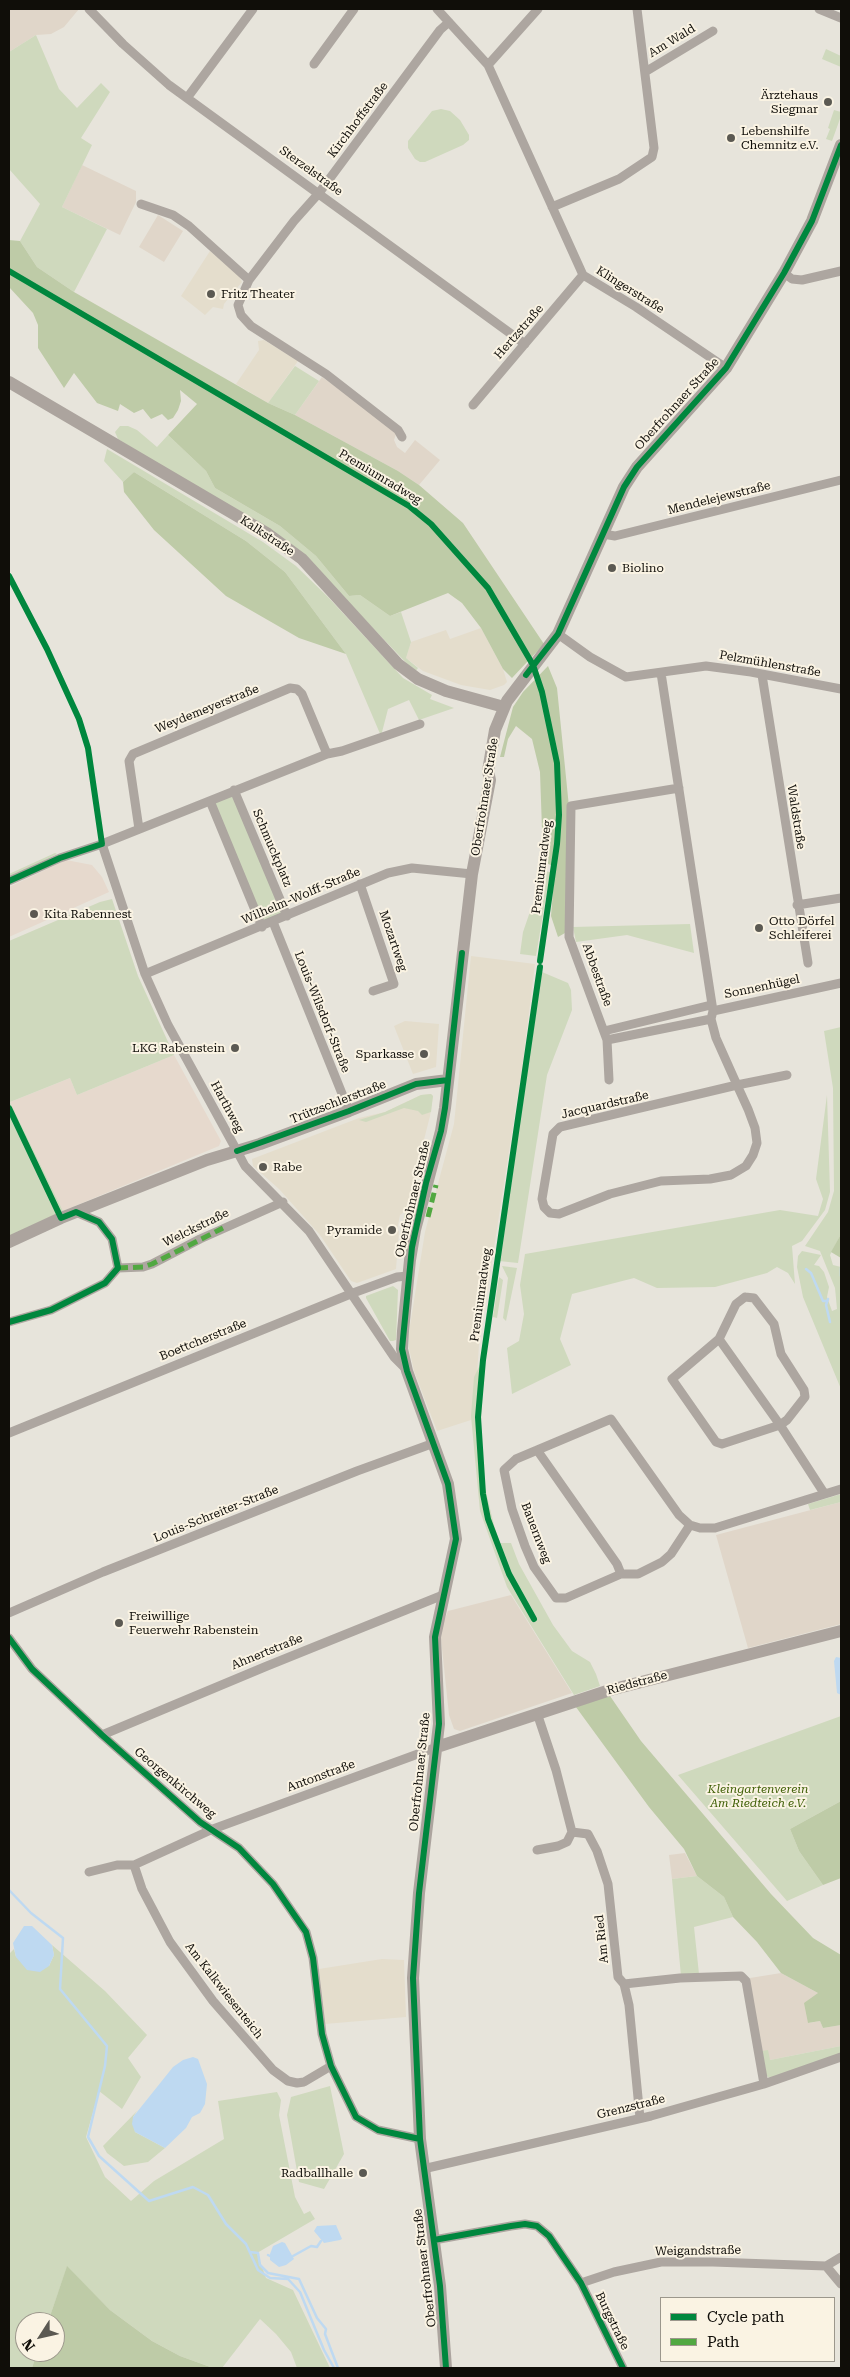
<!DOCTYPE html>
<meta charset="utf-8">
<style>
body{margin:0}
#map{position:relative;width:850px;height:2377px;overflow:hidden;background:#e7e4db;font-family:"Roboto Serif",serif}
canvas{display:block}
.frame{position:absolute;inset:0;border:10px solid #100e09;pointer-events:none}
.legend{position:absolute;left:660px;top:2297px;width:175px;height:65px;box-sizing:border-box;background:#faf3e3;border:1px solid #9c978c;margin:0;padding:6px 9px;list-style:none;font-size:15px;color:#100e09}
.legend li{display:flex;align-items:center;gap:10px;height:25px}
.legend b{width:25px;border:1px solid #9c978c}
.north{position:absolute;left:15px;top:2312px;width:50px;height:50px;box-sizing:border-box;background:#faf3e3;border:1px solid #9c978c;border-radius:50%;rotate:235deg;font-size:14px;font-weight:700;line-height:20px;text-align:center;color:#100e09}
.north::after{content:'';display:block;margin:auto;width:18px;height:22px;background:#5b5952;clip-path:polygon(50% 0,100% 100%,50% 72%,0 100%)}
</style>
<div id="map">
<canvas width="850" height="2377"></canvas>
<div class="frame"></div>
<ul class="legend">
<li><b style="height:6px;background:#00873e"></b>Cycle path</li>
<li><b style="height:6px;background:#51a841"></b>Path</li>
</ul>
<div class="north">N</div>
</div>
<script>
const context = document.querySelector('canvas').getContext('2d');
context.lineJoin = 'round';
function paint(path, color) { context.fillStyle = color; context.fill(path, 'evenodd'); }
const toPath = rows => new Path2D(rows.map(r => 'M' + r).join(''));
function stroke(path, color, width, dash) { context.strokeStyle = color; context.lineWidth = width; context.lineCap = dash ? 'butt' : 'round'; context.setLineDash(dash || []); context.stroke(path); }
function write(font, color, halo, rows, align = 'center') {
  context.font = font + ' "Roboto Serif",serif'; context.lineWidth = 4; context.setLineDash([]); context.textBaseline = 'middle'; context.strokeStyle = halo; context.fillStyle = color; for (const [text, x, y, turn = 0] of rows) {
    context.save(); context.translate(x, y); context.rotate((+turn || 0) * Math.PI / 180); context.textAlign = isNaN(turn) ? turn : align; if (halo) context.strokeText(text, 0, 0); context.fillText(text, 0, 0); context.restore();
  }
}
paint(toPath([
 [210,251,239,276,242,282,224,304,223,309,213,307,205,315,181,296],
 [264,340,298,361,268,403,236,384,259,350,258,341],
 [481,628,503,669,507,682,504,685,490,690,461,685,423,671,406,658,411,642,446,630,450,639],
 [471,956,535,964,523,1061,479,1345,474,1419,437,1431,414,1371,409,1348,409,1332,425,1232,454,1124],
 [405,1021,439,1024,436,1067,413,1074,394,1026],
 [431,1094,433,1096,430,1116,410,1195,405,1211,400,1215,397,1230,399,1231,396,1269,357,1283,351,1281,320,1235,279,1189,253,1166,252,1159,359,1118,385,1112,421,1095],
 [382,1959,404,1960,406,2017,325,2024,319,1969]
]), '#e4ddcc');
paint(toPath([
 [9,9,79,9,64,27,51,34,36,35,9,52],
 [82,165,136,191,136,202,120,235,62,207],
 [158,215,183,231,164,262,139,247],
 [322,377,388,424,396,434,394,440,397,447,405,453,415,440,440,460,419,485,398,471,295,415],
 [841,1502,841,1624,748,1648,716,1535],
 [511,1595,572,1693,460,1731,454,1729,449,1715,441,1639,442,1626,448,1611],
 [685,1853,697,1876,672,1879,669,1855],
 [781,1973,818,1993,809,2023,820,2021,823,2028,841,2025,841,2046,770,2060,762,2051,749,1986,750,1978]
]), '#e0d6c9');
paint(toPath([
 [66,860,92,865,102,877,109,892,9,937,9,887],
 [174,1055,221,1141,219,1146,63,1211,10,1102,70,1078,77,1095]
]), '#e6d9cd');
paint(toPath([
 [36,35,59,89,77,108,101,83,110,92,81,138,92,145,62,207,107,229,74,292,37,267,20,241,40,204,9,169,9,52],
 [826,49,841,56,841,67,822,59],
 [441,109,450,111,460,120,469,135,469,140,463,145,425,162,420,162,415,159,408,148,408,141,432,111],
 [834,110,841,112,841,116,832,141,826,139,830,129,828,128],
 [295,366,319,381,295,415,268,403],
 [120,426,128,426,137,430,157,447,168,435,206,471,215,488,280,526,316,556,349,596,360,595,390,616,401,612,411,642,406,658,418,668,415,672,305,557,118,439,115,432],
 [107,449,263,542,296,566,328,597,403,678,432,695,430,699,454,708,419,720,409,700,388,709,381,736,346,654,285,572,246,541,134,472,123,482,104,461],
 [234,790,287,916,262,927,210,801],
 [55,853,57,854,9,878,9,874],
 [544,871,550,872,536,956,520,954,523,932],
 [112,899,138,976,174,1055,77,1095,70,1078,10,1102,63,1211,9,1236,9,941,100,902],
 [690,924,694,953,627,935,576,942,573,927],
 [542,972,568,983,571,990,572,1010,547,1075,518,1263,499,1261],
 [841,1027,841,1234,830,1255,833,1265,841,1267,841,1389,803,1297,797,1267,798,1256,802,1251,821,1255,814,1265,819,1266,824,1272,829,1287,827,1297,832,1311,837,1309,835,1288,820,1251,805,1246,828,1212,834,1191,833,1088,824,1031],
 [431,1094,433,1096,431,1112,422,1115,418,1111,404,1108,366,1122,359,1120,385,1112,421,1095],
 [827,1095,830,1192,825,1210,802,1241,792,1246,795,1284,788,1273,777,1267,767,1273,715,1287,657,1288,634,1278,572,1294,560,1339,571,1365,512,1394,507,1348,519,1341,524,1314,520,1285,525,1254,780,1210,818,1216,823,1199,816,1179],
 [502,1266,517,1268,506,1321,503,1318,508,1278],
 [499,1277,503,1280,497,1318,493,1317],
 [393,1286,398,1290,396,1340,393,1341,390,1341,366,1298,366,1296],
 [485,1355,480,1438,484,1484,494,1525,500,1543,511,1543,519,1564,553,1625,572,1651,590,1662,596,1674,600,1686,574,1695,507,1587,480,1511,471,1416,474,1377],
 [841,1494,841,1502,810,1510,808,1504],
 [841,1716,841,1801,790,1829,799,1851,823,1885,787,1901,678,1775],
 [697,1876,724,1897,733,1917,694,1927,699,1974,681,1976,672,1879],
 [52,1945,105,1991,147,2035,128,2058,141,2077,122,2109,99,2091,86,2137,105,2177,131,2201,154,2181,224,2139,218,2101,277,2092,281,2100,279,2115,295,2197,304,2214,310,2211,315,2219,257,2253,266,2278,293,2290,330,2368,297,2368,291,2352,276,2334,260,2319,222,2368,213,2368,180,2356,152,2341,110,2310,67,2267,48,2322,25,2322,25,2352,37,2352,32,2368,9,2368,9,1954,14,1949,16,1957,49,1966,54,1955],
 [841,2046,841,2053,770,2079,766,2075,762,2051,768,2050,770,2060],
 [330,2086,344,2154,324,2189,299,2182,287,2115,291,2097],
 [137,2111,133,2117,135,2132,165,2148,148,2162,124,2166,107,2153,103,2146]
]), '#cfd9bd');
paint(toPath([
 [9,240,20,241,37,267,74,292,268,403,295,415,398,471,419,485,463,523,544,644,512,678,503,669,481,628,462,603,448,593,390,616,360,595,349,596,316,556,280,526,215,488,206,471,168,435,197,404,180,390,181,401,178,410,173,418,168,420,162,414,151,419,143,409,134,413,120,404,118,411,97,403,74,373,64,388,38,348,38,325,33,313,9,287],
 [134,472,246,541,285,572,346,654,299,638,226,596,154,530,124,492,123,482],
 [548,666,557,688,569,807,565,933,558,937,551,916,555,867,544,862,543,858,540,772,532,739,516,726,508,739,504,757,500,757,513,707,523,692],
 [841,1234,841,1258,831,1252],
 [610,1696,641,1741,771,1894,813,1938,841,1955,841,2025,823,2028,820,2021,808,2023,804,2003,818,1993,781,1973,757,1942,733,1917,724,1897,697,1876,684,1849,649,1807,573,1703],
 [841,1801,841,1878,823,1885,799,1851,790,1829],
 [67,2266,110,2310,152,2341,180,2356,213,2368,32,2368,37,2352,55,2352,55,2322,48,2322]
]), '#becba7');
paint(toPath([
 [836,1657,841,1658,841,1695,837,1693,834,1661],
 [24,1926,32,1926,52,1945,54,1955,49,1966,40,1972,27,1970,16,1957,13,1943],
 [193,2057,198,2059,207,2084,205,2104,200,2113,192,2117,186,2128,165,2148,135,2132,132,2124,133,2117,173,2067,183,2060],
 [336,2225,342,2239,340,2240,324,2243,314,2231,317,2226],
 [282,2242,285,2243,294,2259,286,2265,279,2267,270,2260,270,2254,273,2246]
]), '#bed9f1');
stroke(toPath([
 [841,1268,841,1276],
 [806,1269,811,1273,823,1301,826,1301],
 [828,1299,826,1305,830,1322],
 [9,1890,31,1913,63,1938,60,1989,107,2046,105,2066,88,2137,99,2156,149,2201,193,2187,208,2195,226,2224,246,2244,258,2270,270,2278,288,2279,300,2292,324,2350,334,2368],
 [250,2252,258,2253,260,2265,268,2273,299,2279,317,2318,326,2329,325,2334,338,2368],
 [268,2255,270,2256],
 [293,2256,311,2246,317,2247,321,2241]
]), '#bed9f1', 2.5);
stroke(toPath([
 [89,9,123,44,169,85,525,344],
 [437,9,488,65,583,275,636,307,726,368],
 [819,9,841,18],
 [314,64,354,9],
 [488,65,538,9],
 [645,72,713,31],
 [187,98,253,9],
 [141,204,173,215,189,226,249,280],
 [552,207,619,179,652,157,654,148,637,9],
 [784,273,792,279,802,280,841,271],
 [473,405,583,275],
 [402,437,398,430,326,374,251,326,241,315,238,305,249,280,294,221,319,193,440,30,449,22],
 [603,534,615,536,841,480],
 [558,634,590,657,626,677,706,666,751,672,841,689],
 [762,675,808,963],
 [234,790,287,916],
 [210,801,262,927],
 [139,829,129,761,133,754,290,688,297,689,302,694,327,754],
 [102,844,145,974,168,1025,237,1151,245,1166,309,1231,394,1357,407,1370],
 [9,881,60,858,102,844,327,754,342,751,420,724],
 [360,884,394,984,373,991],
 [797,905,841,898],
 [273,922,349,1111],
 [145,974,388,873,412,868,472,874],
 [713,1011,841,983],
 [711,1019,716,1038,737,1085,748,1109,755,1128,757,1143,753,1155,746,1166,731,1175,710,1179,661,1181,610,1194,559,1214,550,1213,544,1207,542,1199,553,1134,560,1127,737,1085,787,1075],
 [604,1031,711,1005],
 [607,1040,711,1019,713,1011,661,673],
 [609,1080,607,1040,569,937,571,806,679,788],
 [118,1268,143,1267,152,1264,200,1239,283,1202],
 [745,1297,754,1298,774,1324,781,1354,804,1390,805,1397,787,1420,780,1425,722,1444,716,1442,672,1379,719,1339,736,1304,745,1297],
 [9,1322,51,1310,105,1283,118,1268,112,1239,99,1222,76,1212],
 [719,1339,780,1425,824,1493],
 [9,1433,353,1293,397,1277,408,1276],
 [537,1450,617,1564,621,1574],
 [690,1525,671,1554,662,1562,638,1574,621,1574,566,1598,556,1598,534,1567,525,1546,512,1509,504,1470,516,1459,611,1419,679,1515,690,1525,700,1528,715,1528,841,1489],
 [9,1613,103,1572,357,1471,434,1443],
 [9,1638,32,1669,102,1735,200,1822,239,1848,273,1884,306,1932,313,1958,322,2034,331,2066,356,2117,378,2130,420,2139],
 [537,1713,556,1770,572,1832,588,1834,597,1851,608,1884,618,1977,624,1984,629,2005,640,2118],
 [102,1735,267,1666,443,1595],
 [537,1850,558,1846,567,1842,572,1832],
 [89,1872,117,1865,134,1865],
 [624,1984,680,1978,741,1976,746,1981,764,2084],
 [331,2066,304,2082,297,2083,288,2081,273,2070,213,2001,170,1942,142,1889,134,1865,213,1829,437,1747],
 [423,2169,651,2116,764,2084,841,2057],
 [434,2240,511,2226,525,2224,537,2226,549,2236,581,2283,623,2368],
 [826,2266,841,2284],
 [581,2283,614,2272,661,2262,713,2262,826,2266,841,2257]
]), '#ada6a0', 9);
stroke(toPath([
 [9,382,268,534,302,559,398,664,418,679,446,691,504,707],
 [9,1242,61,1218,207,1160,260,1144,349,1111,416,1084,448,1080],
 [437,1747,610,1690,841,1631],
 [446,2368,440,2286,420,2139,413,1978,419,1893,439,1724,435,1637,456,1539,448,1484,407,1371,402,1349,403,1331,410,1260,415,1230,441,1131,445,1108,472,874,490,780,488,771,495,730,507,701,558,634,624,487,637,467,726,368,784,273,812,221,841,145]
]), '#aca49e', 12);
stroke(toPath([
 [428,1217,436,1185],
 [403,1236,409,1207],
 [118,1268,143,1267,152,1264,223,1228]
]), '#51a841', 5, [10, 5]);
stroke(toPath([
 [9,271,409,506,431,524,488,588,533,665,542,692,557,763,559,815,557,844,540,961],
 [9,576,47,649,79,719,88,748,102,844,60,858,9,881],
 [526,675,558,634,624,487,637,467,726,368,784,273,812,221,841,145],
 [9,1108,61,1218,76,1212,99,1222,112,1239,118,1268,105,1283,51,1310,9,1322],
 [237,1151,349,1111,416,1084,448,1080],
 [534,1619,509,1574,488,1519,483,1494,478,1417,483,1360,540,967],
 [9,1638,32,1669,102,1735,200,1822,239,1848,273,1884,306,1932,313,1958,322,2034,331,2066,356,2117,378,2130,420,2139],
 [434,2240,511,2226,525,2224,537,2226,549,2236,581,2283,623,2368],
 [446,2368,440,2286,420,2139,413,1978,419,1893,439,1724,435,1637,456,1539,448,1484,407,1371,402,1349,412,1247,426,1183,441,1131,445,1108,462,953]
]), '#00873e', 6);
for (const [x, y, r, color] of [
 [828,102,5,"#5b5952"],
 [731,138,5,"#5b5952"],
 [211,294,5,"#5b5952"],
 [612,568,5,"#5b5952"],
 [34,914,5,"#5b5952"],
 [759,928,5,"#5b5952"],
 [235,1048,5,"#5b5952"],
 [424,1054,5,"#5b5952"],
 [263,1167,5,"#5b5952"],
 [392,1230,5,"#5b5952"],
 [119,1623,5,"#5b5952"],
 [363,2173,5,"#5b5952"]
]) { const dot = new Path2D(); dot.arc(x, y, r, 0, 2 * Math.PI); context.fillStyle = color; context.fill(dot); stroke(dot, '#faf3e3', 2); }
write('12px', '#100e09', '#faf3e3', [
 ["Am Wald",672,41,-31],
 ["Kirchhoffstraße",358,120,-53],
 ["Sterzelstraße",311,171,36],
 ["Klingerstraße",630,290,32],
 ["Hertzstraße",519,332,-49],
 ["Oberfrohnaer Straße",677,404,-48],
 ["Premiumradweg",380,477,31],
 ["Mendelejewstraße",719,498,-14],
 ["Kalkstraße",267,536,33],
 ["Pelzmühlenstraße",770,664,10],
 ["Weydemeyerstraße",207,709,-22],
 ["Oberfrohnaer Straße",485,797,-81],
 ["Waldstraße",796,817,81],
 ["Schmuckplatz",272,848,67],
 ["Premiumradweg",542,867,-83],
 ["Wilhelm-Wolff-Straße",301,896,-23],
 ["Mozartweg",393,941,71],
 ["Abbestraße",597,975,70],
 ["Sonnenhügel",762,987,-12],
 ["Louis-Wilsdorf-Straße",322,1012,68],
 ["Trützschlerstraße",338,1102,-21],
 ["Jacquardstraße",605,1105,-13],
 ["Harthweg",227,1107,62],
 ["Oberfrohnaer Straße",413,1199,-77],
 ["Welckstraße",196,1228,-26],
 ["Premiumradweg",481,1295,-82],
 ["Boettcherstraße",203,1340,-22],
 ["Louis-Schreiter-Straße",216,1514,-22],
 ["Bauernweg",536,1533,69],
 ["Ahnertstraße",267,1652,-22],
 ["Riedstraße",637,1683,-15],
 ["Oberfrohnaer Straße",420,1772,-84],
 ["Antonstraße",321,1776,-20],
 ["Georgenkirchweg",175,1783,40],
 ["Am Ried",602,1939,-96],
 ["Am Kalkwiesenteich",224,1991,52],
 ["Grenzstraße",631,2107,-14],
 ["Weigandstraße",698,2251,-1],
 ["Oberfrohnaer Straße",425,2268,-97],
 ["Burgstraße",612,2321,64]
]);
write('12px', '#100e09', '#faf3e3', [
 ["Ärztehaus",818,95,"right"],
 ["Siegmar",818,109,"right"],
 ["Lebenshilfe",741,131],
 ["Chemnitz e.V.",741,145],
 ["Fritz Theater",221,294],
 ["Biolino",622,568],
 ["Kita Rabennest",44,914],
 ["Otto Dörfel",769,921],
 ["Schleiferei",769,935],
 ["LKG Rabenstein",225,1048,"right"],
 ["Sparkasse",414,1054,"right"],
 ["Rabe",273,1167],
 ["Pyramide",382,1230,"right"],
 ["Freiwillige",129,1616],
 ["Feuerwehr Rabenstein",129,1630],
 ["Radballhalle",353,2173,"right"]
], 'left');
write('italic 12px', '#416108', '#faf3e3', [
 ["Kleingartenverein",758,1789],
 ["Am Riedteich e.V.",758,1803]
]);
</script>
